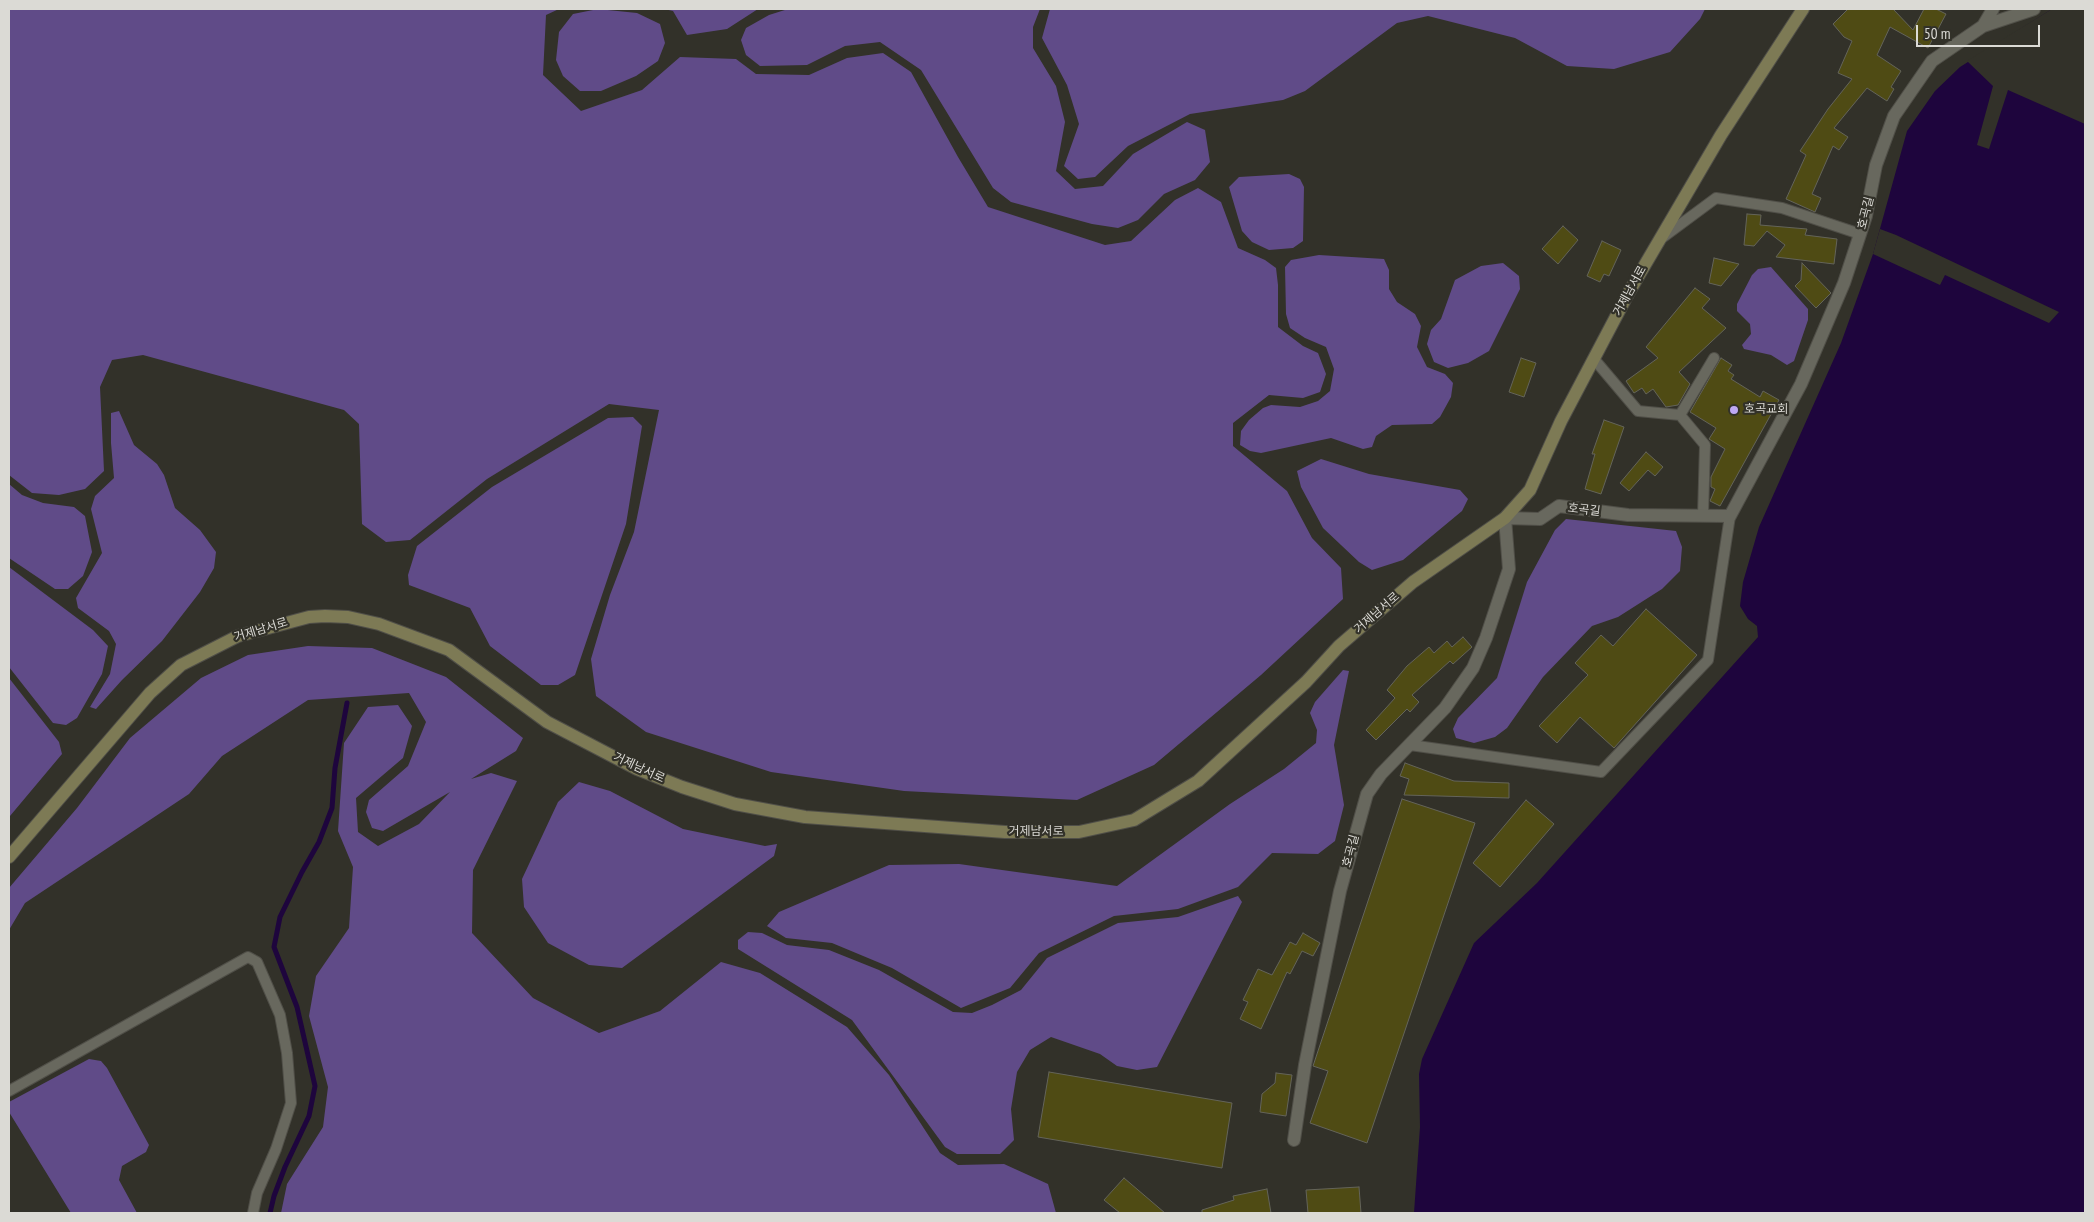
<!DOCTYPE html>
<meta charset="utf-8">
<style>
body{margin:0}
#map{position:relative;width:2094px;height:1222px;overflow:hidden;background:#323129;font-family:"PT Sans Narrow",sans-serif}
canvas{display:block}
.frame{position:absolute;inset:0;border:10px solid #dbdad5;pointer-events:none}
.scale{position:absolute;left:1916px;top:25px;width:124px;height:22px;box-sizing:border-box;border:2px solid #dbdad5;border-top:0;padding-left:6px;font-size:15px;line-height:18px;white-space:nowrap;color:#dbdad5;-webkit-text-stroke:4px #323129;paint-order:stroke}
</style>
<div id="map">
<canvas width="2094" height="1222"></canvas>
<div class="frame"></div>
<div class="scale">50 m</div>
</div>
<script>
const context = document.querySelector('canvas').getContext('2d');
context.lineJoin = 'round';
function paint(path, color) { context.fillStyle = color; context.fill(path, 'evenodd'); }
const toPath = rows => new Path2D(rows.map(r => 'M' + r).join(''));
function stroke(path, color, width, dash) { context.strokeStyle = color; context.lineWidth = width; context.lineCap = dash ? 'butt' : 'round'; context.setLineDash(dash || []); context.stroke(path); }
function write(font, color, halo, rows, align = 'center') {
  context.font = font + ' "PT Sans Narrow","Noto Sans KR",sans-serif'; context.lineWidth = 4.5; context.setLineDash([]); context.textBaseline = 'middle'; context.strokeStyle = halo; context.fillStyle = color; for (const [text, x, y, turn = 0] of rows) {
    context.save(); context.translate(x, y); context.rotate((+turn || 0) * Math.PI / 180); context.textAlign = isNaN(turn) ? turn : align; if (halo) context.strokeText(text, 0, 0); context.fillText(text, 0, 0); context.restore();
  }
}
paint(toPath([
 [9,9,559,9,546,15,543,75,581,111,642,90,680,57,736,59,756,74,809,75,847,58,883,53,911,72,958,157,988,207,1105,245,1131,241,1175,200,1198,188,1221,202,1238,248,1265,260,1276,268,1278,285,1278,327,1303,346,1318,353,1326,374,1320,392,1303,398,1269,395,1233,423,1233,446,1287,491,1312,538,1341,568,1343,599,1261,675,1154,765,1077,800,904,791,771,772,646,732,596,696,591,659,610,595,634,532,659,410,609,404,487,479,410,540,386,542,362,524,359,424,344,410,143,355,112,360,100,387,104,471,85,489,59,495,32,493,9,475],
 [598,9,637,13,660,24,665,43,658,61,636,76,601,91,580,91,563,76,556,60,559,32,573,14],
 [664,9,758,9,727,29,687,35,673,11],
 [788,9,1040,9,1033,27,1033,48,1056,86,1065,122,1056,171,1075,189,1103,186,1133,154,1187,122,1205,130,1210,162,1195,180,1164,194,1138,220,1118,228,1092,224,1011,202,993,188,921,70,880,42,845,46,807,65,760,66,746,55,741,40,746,28,769,15],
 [1050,9,1705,9,1700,19,1670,52,1614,69,1567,66,1515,38,1428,16,1397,23,1305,91,1283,100,1190,114,1128,146,1095,177,1078,179,1064,166,1079,124,1067,85,1042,38],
 [1289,174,1300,179,1304,187,1303,241,1293,248,1269,250,1252,242,1242,231,1229,187,1239,177],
 [1319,255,1384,259,1389,270,1389,289,1397,302,1415,314,1421,326,1417,347,1427,367,1445,374,1453,383,1451,397,1440,417,1432,424,1392,425,1376,436,1372,447,1363,449,1331,438,1261,453,1250,451,1240,445,1241,431,1249,420,1263,408,1271,405,1300,407,1318,401,1330,391,1334,369,1326,347,1305,338,1290,328,1286,314,1285,267,1291,260],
 [1503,263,1519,276,1520,289,1489,351,1468,363,1448,368,1434,362,1427,344,1431,330,1441,319,1455,280,1481,266],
 [1771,267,1808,309,1808,320,1794,361,1787,365,1771,355,1744,349,1742,345,1751,334,1750,324,1737,311,1737,304,1752,275,1758,269],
 [119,411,134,445,157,464,164,475,175,508,200,530,216,552,214,568,200,592,162,641,122,680,96,709,90,707,110,674,116,644,109,631,78,608,76,598,102,553,91,509,95,496,114,478,111,443,111,413],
 [633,417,642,426,626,524,575,675,558,685,541,685,490,646,470,608,409,585,408,575,417,546,492,487,608,418],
 [1321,459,1369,474,1460,490,1468,499,1462,511,1403,560,1372,570,1359,562,1323,528,1301,487,1297,471],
 [9,484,22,495,43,503,74,507,85,516,92,552,83,576,68,589,55,589,9,558],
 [1566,519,1676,531,1682,547,1680,571,1662,589,1618,617,1592,626,1543,677,1507,728,1495,737,1474,743,1456,738,1453,729,1458,718,1497,678,1527,582,1555,530],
 [9,567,93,630,108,646,102,674,77,718,66,725,53,723,9,667],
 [308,646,372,648,446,677,523,738,516,751,471,779,491,773,517,781,473,870,472,933,533,998,599,1033,660,1011,721,962,760,973,847,1027,889,1075,940,1153,958,1165,1004,1164,1048,1184,1056,1213,281,1213,287,1184,323,1127,328,1087,309,1016,316,976,349,928,353,867,338,831,344,743,368,707,398,705,412,726,403,758,356,798,358,832,378,846,419,824,450,792,383,831,372,828,366,812,369,800,408,766,426,722,409,693,308,700,222,756,189,794,25,903,9,930,9,888,77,808,130,738,201,678,248,655],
 [1343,670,1349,671,1334,745,1344,805,1335,841,1318,854,1272,853,1238,887,1178,909,1114,916,1039,953,1010,988,961,1008,892,968,832,943,786,938,767,926,779,912,889,865,959,864,1117,886,1230,804,1284,769,1316,743,1317,730,1310,713,1315,702],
 [9,678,59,742,62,754,10,816],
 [579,782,610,791,683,829,765,846,777,844,774,856,622,968,589,965,548,943,524,907,522,879,558,802],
 [1238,896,1242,902,1157,1067,1137,1070,1117,1066,1100,1054,1051,1037,1030,1050,1017,1072,1011,1109,1014,1140,1000,1154,957,1154,945,1147,852,1020,738,949,738,940,748,932,762,933,787,945,829,950,879,970,953,1012,972,1013,992,1005,1021,990,1047,958,1118,923,1178,917],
 [89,1059,101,1061,107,1068,149,1145,146,1152,122,1166,119,1180,137,1213,71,1213,9,1112,9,1102]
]), '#604b88');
paint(toPath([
 [2052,9,2085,9,2085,1213,1414,1213,1420,1127,1419,1074,1422,1059,1474,943,1537,883,1758,637,1757,626,1748,619,1740,606,1743,582,1759,527,1841,343,1873,254,1907,131,1935,91,1960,67]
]), '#1e053d');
paint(toPath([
 [2052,9,2085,9,2085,124,2008,90,1989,149,1977,145,1993,86,1967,61],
 [1880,229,1896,235,2059,312,2049,323,1945,275,1940,285,1873,254]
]), '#323129');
stroke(toPath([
 [270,1213,274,1196,285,1167,309,1116,315,1086,297,1007,274,947,280,917,302,872,319,842,332,808,335,768,347,703]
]), '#1e053d', 5);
const building = toPath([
 [1848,9,1893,9,1913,30,1924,9,1936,9,1946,14,1928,48,1890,27,1877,55,1901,71,1891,87,1894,89,1887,101,1867,88,1834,128,1848,137,1839,150,1833,146,1812,194,1821,198,1815,212,1786,199,1806,155,1800,151,1828,109,1852,79,1838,73,1852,41,1844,37,1833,24,1848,9],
 [1747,214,1761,215,1760,225,1807,229,1805,235,1837,239,1834,264,1776,257,1785,245,1767,231,1754,246,1744,245,1747,214],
 [1563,226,1578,240,1558,264,1542,249,1563,226],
 [1602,241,1621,250,1609,276,1604,274,1600,282,1587,276,1602,241],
 [1714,258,1739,264,1721,286,1709,283,1714,258],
 [1802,263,1831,293,1816,308,1795,286,1801,280,1802,263],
 [1695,288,1710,299,1702,308,1726,328,1679,372,1690,384,1678,405,1666,407,1653,389,1646,394,1642,388,1634,393,1626,381,1658,358,1646,347,1695,288],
 [1521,358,1536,363,1524,397,1509,392,1521,358],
 [1721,358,1732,365,1728,371,1734,375,1731,379,1760,397,1763,391,1779,400,1720,506,1710,501,1715,489,1711,487,1711,477,1725,449,1709,439,1716,428,1690,412,1721,358],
 [1604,420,1624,427,1601,494,1585,489,1595,454,1592,454,1604,420],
 [1646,452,1663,467,1655,476,1648,470,1629,491,1620,483,1646,452],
 [1646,609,1697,655,1614,748,1580,717,1557,743,1539,726,1588,675,1575,663,1601,635,1613,646,1646,609],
 [1463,637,1472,647,1453,664,1450,661,1412,695,1419,702,1410,712,1407,709,1376,740,1366,730,1395,698,1387,690,1407,666,1429,647,1434,653,1447,641,1452,647,1463,637],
 [1405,763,1454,781,1509,783,1509,798,1404,795,1409,779,1400,776,1405,763],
 [1402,799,1475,823,1367,1143,1310,1123,1328,1071,1313,1066,1402,799],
 [1526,800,1554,824,1500,887,1473,863,1526,800],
 [1303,933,1320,943,1313,956,1302,951,1290,974,1287,972,1261,1029,1240,1019,1248,1002,1243,1000,1258,969,1272,975,1290,942,1296,945,1303,933],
 [1049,1072,1232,1103,1222,1168,1038,1137,1049,1072],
 [1276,1073,1292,1075,1286,1116,1260,1112,1262,1094,1275,1083,1276,1073],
 [1124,1178,1165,1213,1120,1213,1104,1200,1124,1178],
 [1359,1187,1361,1213,1308,1213,1306,1190,1359,1187],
 [1267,1189,1271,1213,1202,1213,1202,1210,1234,1200,1233,1196,1267,1189]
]);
paint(building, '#4f4b14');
stroke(building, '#64645a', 1);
const service = toPath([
 [1662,238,1716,198,1782,208,1860,234],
 [1594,359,1638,411,1680,415],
 [1703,516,1705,445,1680,415,1714,358],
 [1410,745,1601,772,1708,660,1730,516],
 [9,1091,248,957,257,962,280,1015,287,1053,291,1103,276,1149,257,1193,253,1213]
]);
const minor = toPath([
 [1983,26,2034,9],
 [1294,1140,1305,1065,1340,891,1367,794,1381,774,1445,708,1473,668,1486,638,1509,569,1505,518,1540,519,1559,506,1628,515,1730,516,1801,384,1844,283,1866,216,1876,165,1894,116,1932,61,1983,26,1993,9]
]);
const secondary = toPath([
 [9,857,150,693,181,665,238,636,309,617,325,616,348,617,379,624,449,650,547,722,637,769,682,787,735,804,805,817,1005,832,1079,832,1134,820,1198,781,1306,682,1339,646,1413,582,1505,518,1530,490,1561,421,1629,292,1721,135,1803,9]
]);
stroke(service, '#504f48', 12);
stroke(minor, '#504f48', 14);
stroke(secondary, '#504f48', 14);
stroke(service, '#68685e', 10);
stroke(minor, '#68685e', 12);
stroke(secondary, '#7d7a55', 12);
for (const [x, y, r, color] of [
 [1734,410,5,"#bfa8f4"]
]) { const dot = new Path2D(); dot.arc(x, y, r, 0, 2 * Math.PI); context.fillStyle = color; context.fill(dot); stroke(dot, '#323129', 2); }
write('12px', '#dbdad5', '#323129', [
 ["호곡길",1866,213,-76],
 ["거제남서로",1630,291,-61],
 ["호곡길",1584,510,7],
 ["거제남서로",1377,613,-41],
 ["거제남서로",261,630,-17],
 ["거제남서로",639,768,25],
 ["거제남서로",1036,832],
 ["호곡길",1351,851,-75]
]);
write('12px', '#dbdad5', '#323129', [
 ["호곡교회",1744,410]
], 'left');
</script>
